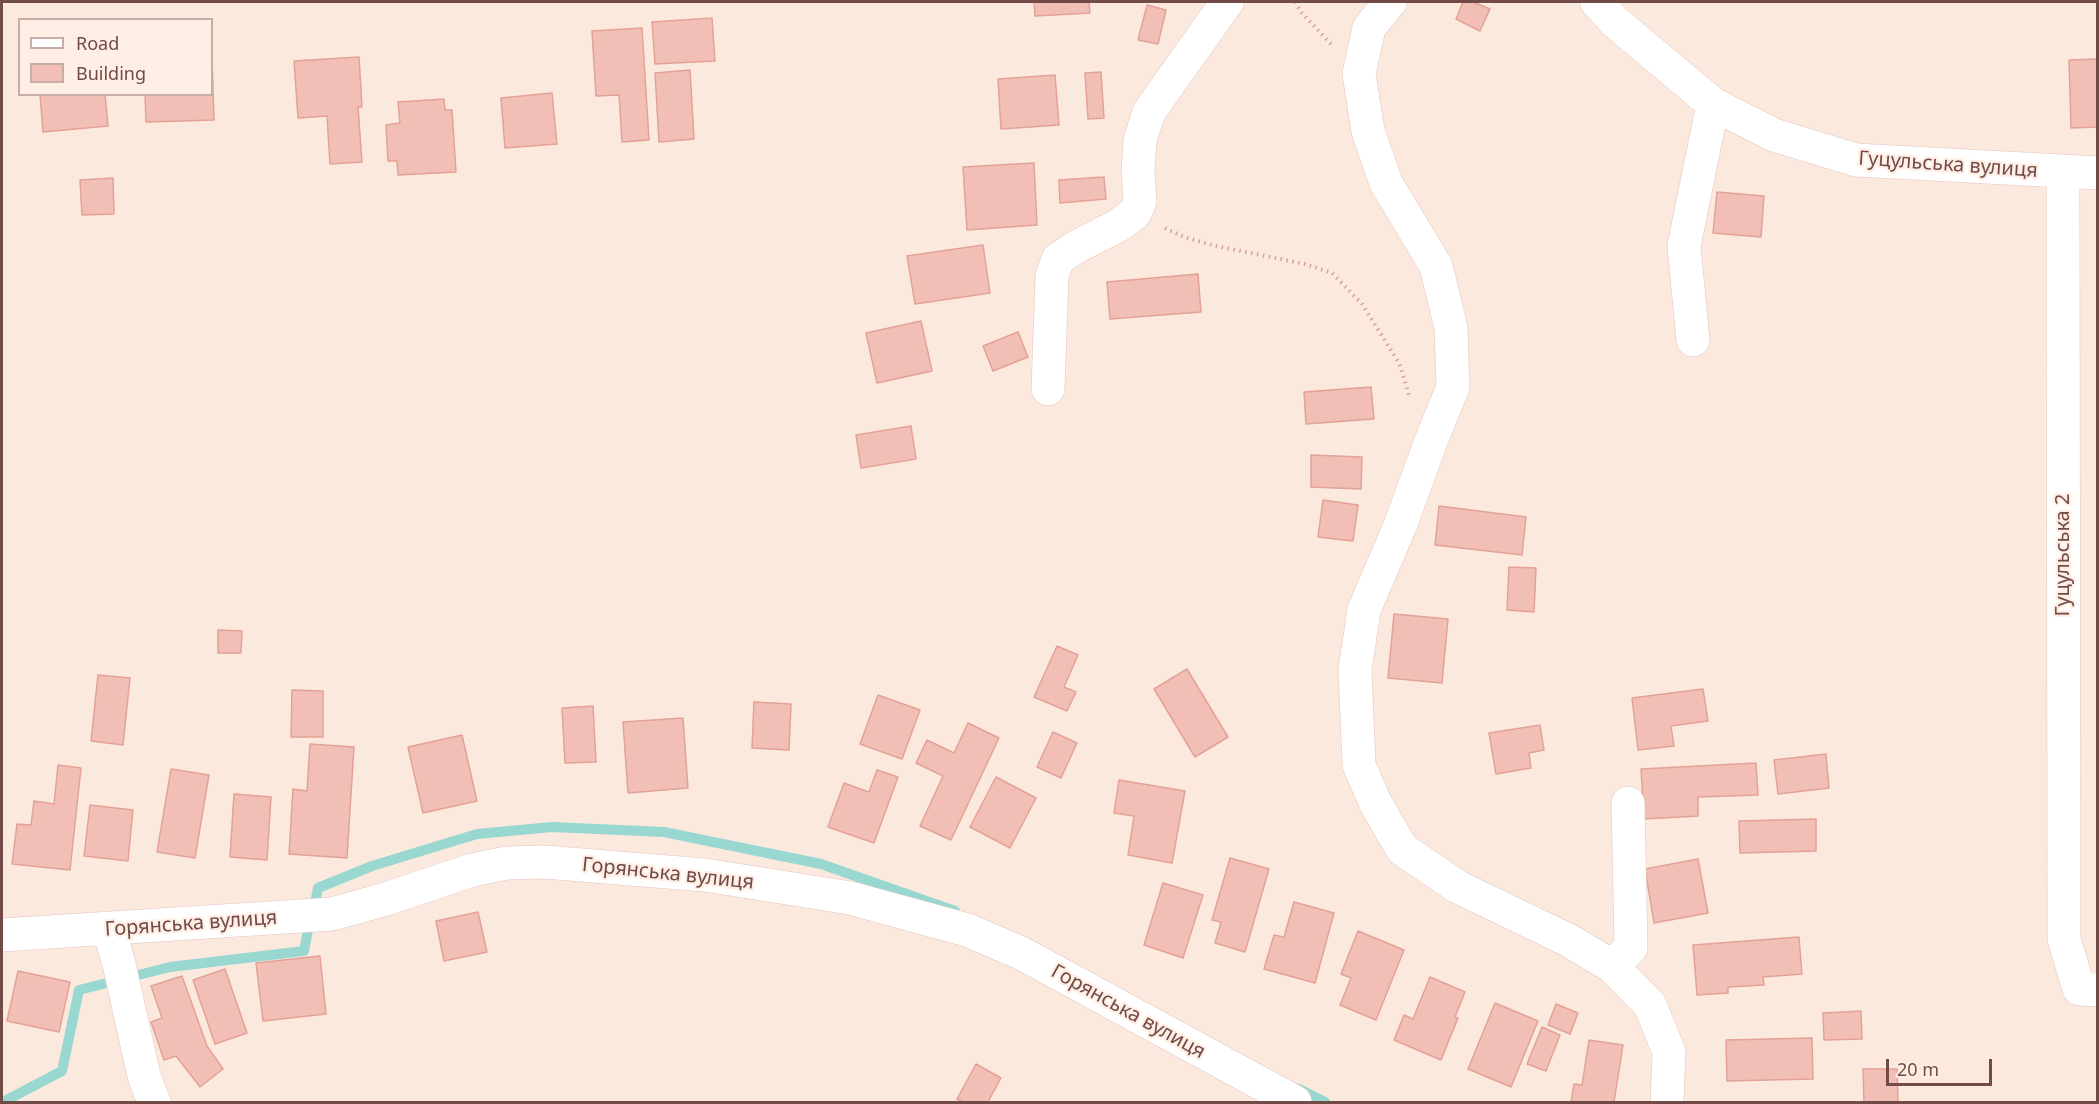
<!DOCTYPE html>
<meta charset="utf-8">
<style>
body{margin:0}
#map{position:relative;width:2099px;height:1104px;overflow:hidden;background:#fce9de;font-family:"Noto Sans",sans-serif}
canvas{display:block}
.frame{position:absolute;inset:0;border:3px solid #724b47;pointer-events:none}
.legend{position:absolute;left:18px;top:18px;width:195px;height:78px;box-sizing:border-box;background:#ffeee4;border:2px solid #c7ada5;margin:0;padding:8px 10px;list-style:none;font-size:18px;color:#724b47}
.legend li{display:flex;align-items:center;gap:12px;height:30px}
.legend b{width:30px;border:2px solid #c7ada5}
.scale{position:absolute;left:1886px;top:1059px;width:106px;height:27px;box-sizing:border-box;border:3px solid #724b47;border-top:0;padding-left:8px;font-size:18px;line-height:21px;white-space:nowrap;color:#724b47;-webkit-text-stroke:4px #ffeee4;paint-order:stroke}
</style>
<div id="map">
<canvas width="2099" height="1104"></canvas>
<div class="frame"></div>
<ul class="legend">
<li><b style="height:8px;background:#fff"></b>Road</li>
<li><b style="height:16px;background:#f2bfb6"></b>Building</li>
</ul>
<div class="scale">20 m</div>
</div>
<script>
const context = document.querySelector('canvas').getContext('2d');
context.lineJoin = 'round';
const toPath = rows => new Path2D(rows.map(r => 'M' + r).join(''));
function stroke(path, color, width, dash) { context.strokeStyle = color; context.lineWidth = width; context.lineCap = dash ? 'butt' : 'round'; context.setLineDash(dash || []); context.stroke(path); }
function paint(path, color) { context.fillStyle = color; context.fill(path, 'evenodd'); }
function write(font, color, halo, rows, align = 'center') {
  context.font = font + ' "Noto Sans",sans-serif'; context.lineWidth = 4.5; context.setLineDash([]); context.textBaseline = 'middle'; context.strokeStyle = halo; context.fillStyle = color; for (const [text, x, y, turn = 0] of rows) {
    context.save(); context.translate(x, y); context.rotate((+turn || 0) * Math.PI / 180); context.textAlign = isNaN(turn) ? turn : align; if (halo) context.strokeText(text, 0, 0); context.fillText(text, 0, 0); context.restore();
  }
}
stroke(toPath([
 [315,903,318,888,372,866,477,834,552,827,664,832,821,864,955,911],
 [1299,1089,1325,1102],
 [3,1102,62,1071,79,990,170,967,304,951,308,930]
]), '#99d7d1', 10);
const building = toPath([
 [1034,2,1089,2,1090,13,1035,16,1034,2],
 [1463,2,1473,2,1490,9,1480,31,1456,19,1463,2],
 [1147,5,1166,10,1158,44,1138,40,1147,5],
 [712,18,715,61,655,64,652,22,712,18],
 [642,28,649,140,622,142,619,95,596,96,592,31,642,28],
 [359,57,362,107,358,107,362,162,330,164,327,116,298,118,294,61,359,57],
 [212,58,214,120,146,122,145,94,212,94,212,58],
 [2098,59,2098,127,2071,128,2069,60,2098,59],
 [690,70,694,139,659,142,655,73,690,70],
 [1101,72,1104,118,1088,119,1085,73,1101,72],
 [1055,75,1059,125,1001,129,998,79,1055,75],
 [552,93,557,144,505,148,501,98,552,93],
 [40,94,105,94,108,126,43,132,40,94],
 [444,99,445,110,452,110,456,172,398,175,397,161,388,161,386,125,400,123,398,102,444,99],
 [1034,163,1037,225,967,230,963,167,1034,163],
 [1104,177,1106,199,1060,203,1059,180,1104,177],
 [113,178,114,214,82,215,80,180,113,178],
 [1717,192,1764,196,1761,237,1713,233,1717,192],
 [983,245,990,293,915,304,907,256,983,245],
 [1198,274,1201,312,1110,319,1107,282,1198,274],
 [921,321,932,371,877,383,866,333,921,321],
 [1018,332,1028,357,993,371,983,346,1018,332],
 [1371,387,1374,419,1306,424,1304,392,1371,387],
 [911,426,916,459,861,468,856,435,911,426],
 [1311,455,1362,457,1361,489,1311,487,1311,455],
 [1323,500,1358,505,1353,541,1318,537,1323,500],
 [1439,506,1526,517,1522,555,1435,545,1439,506],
 [1509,567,1536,568,1534,612,1507,610,1509,567],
 [1394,614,1448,619,1442,683,1388,678,1394,614],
 [218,630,242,631,241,653,218,653,218,630],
 [1057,646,1078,655,1064,687,1076,692,1067,711,1034,697,1057,646],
 [1187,669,1228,737,1195,757,1154,689,1187,669],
 [98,675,130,678,123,745,91,741,98,675],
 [1703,689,1708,721,1671,726,1674,746,1638,750,1632,698,1703,689],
 [292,690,323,691,323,737,291,737,292,690],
 [878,695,920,710,902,759,860,744,878,695],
 [754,702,791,704,789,750,752,748,754,702],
 [593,706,596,762,565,763,562,708,593,706],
 [683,718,688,788,628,793,623,722,683,718],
 [968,723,999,738,951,840,920,826,943,776,916,763,927,740,954,753,968,723],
 [1540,725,1544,750,1529,753,1531,768,1496,774,1489,733,1540,725],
 [1053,732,1077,743,1061,778,1037,767,1053,732],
 [462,735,477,801,423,813,408,747,462,735],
 [310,744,354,747,347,858,289,854,293,789,307,791,310,744],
 [1826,754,1829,788,1778,794,1774,760,1826,754],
 [1756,763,1758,795,1698,797,1698,816,1644,819,1641,769,1756,763],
 [58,765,81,768,70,870,12,864,17,824,31,825,34,801,54,804,58,765],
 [171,769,209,775,195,858,157,852,171,769],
 [877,770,898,777,874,843,828,827,844,783,869,792,877,770],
 [996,777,1036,798,1010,848,970,827,996,777],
 [1119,780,1185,791,1172,863,1128,855,1134,816,1114,813,1119,780],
 [234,794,271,797,267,860,230,857,234,794],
 [90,805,133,810,128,861,84,856,90,805],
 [1816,819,1816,851,1740,853,1739,821,1816,819],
 [1230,858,1269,869,1245,952,1215,943,1221,922,1212,920,1230,858],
 [1698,859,1708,913,1654,923,1645,869,1698,859],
 [1163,883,1203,895,1183,958,1144,945,1163,883],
 [1294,902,1334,913,1315,983,1264,969,1274,935,1284,937,1294,902],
 [478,912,487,952,444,961,436,921,478,912],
 [1358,931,1404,950,1376,1020,1340,1005,1351,978,1341,974,1358,931],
 [1799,937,1802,974,1763,977,1764,985,1728,987,1728,993,1697,995,1693,945,1799,937],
 [320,956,326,1014,263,1021,256,963,320,956],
 [225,969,247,1033,215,1044,193,980,225,969],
 [18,971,70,982,59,1032,7,1021,18,971],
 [182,976,207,1046,223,1069,200,1087,176,1056,164,1060,151,1022,162,1018,151,986,182,976],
 [1430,977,1465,992,1455,1017,1458,1018,1441,1060,1394,1040,1404,1015,1413,1019,1430,977],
 [1495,1003,1538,1021,1511,1087,1468,1069,1495,1003],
 [1556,1004,1578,1013,1570,1034,1548,1025,1556,1004],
 [1861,1011,1862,1039,1824,1040,1823,1013,1861,1011],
 [1542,1027,1560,1035,1546,1071,1527,1064,1542,1027],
 [1812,1038,1813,1079,1727,1081,1726,1040,1812,1038],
 [1589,1040,1623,1045,1614,1102,1571,1102,1574,1084,1582,1085,1589,1040],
 [976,1064,1001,1078,988,1102,963,1102,957,1099,976,1064],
 [1863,1069,1897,1069,1898,1102,1864,1102,1863,1069]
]);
paint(building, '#f2bfb6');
stroke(building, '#e4a196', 1.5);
const street = toPath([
 [1390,2,1369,28,1359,74,1368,131,1386,183,1436,266,1451,328,1453,387,1431,441,1400,526,1364,610,1355,670,1359,765,1376,804,1402,849,1458,887,1568,940,1612,966,1650,1005,1669,1052,1667,1102],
 [1597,2,1614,21,1713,104,1774,135,1856,160,2098,173],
 [2063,172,2064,939,2079,989,2098,990],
 [1693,340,1684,246,1713,104],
 [1048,389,1052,276,1058,259,1078,246,1119,225,1135,213,1140,202,1138,169,1140,140,1149,112,1227,2],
 [109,929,119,964,144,1076,154,1102],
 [2,935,332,914,386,899,472,870,507,863,544,862,705,875,850,898,967,930,1021,953,1295,1102],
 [1612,966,1631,948,1628,803]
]);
stroke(street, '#e2c5be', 34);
stroke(toPath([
 [1295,2,1301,12,1331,44],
 [1165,228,1184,237,1216,246,1305,264,1332,273,1362,304,1399,363,1410,398]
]), '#d6a29a', 4, [1.5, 4.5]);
stroke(street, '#fff', 33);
write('20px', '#724b47', '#ffeee4', [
 ["Гуцульська вулиця",1948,165,4],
 ["Гуцульська 2",2063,555,-90],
 ["Горянська вулиця",668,874,6],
 ["Горянська вулиця",191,924,-4],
 ["Горянська вулиця",1128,1012,29]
]);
</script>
